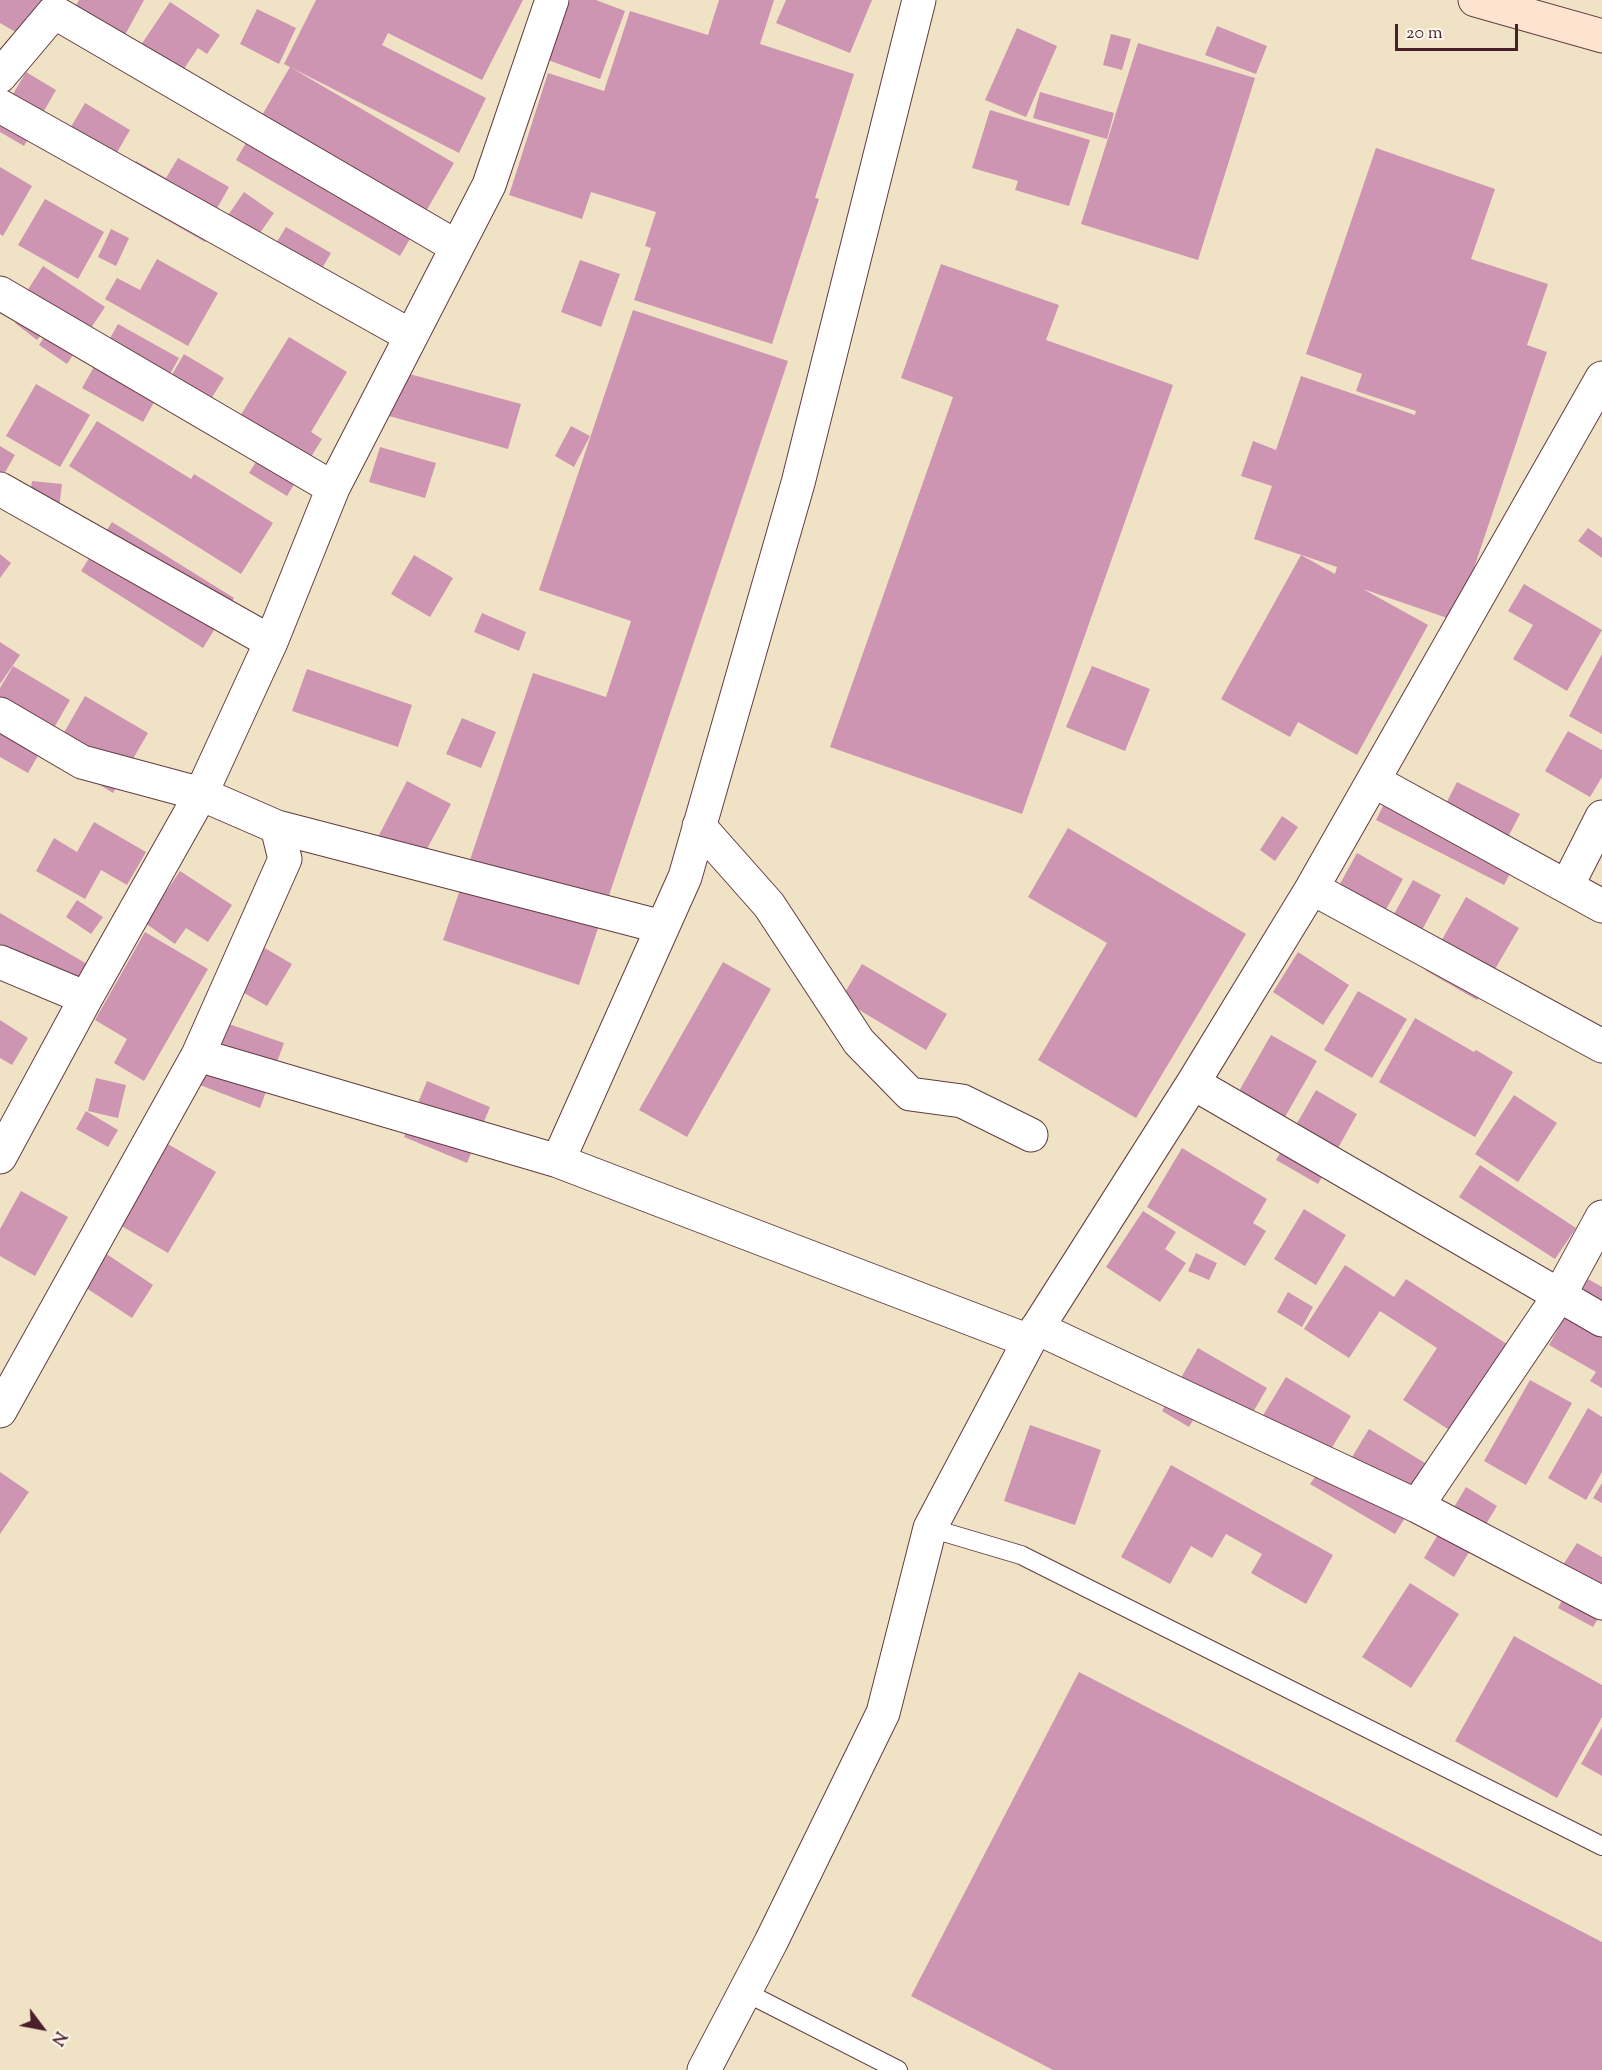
<!DOCTYPE html>
<style>
body{margin:0}
#map{position:relative;width:1602px;height:2070px;overflow:hidden;background:#f0e3c5;font-family:"Sorts Mill Goudy",serif}
canvas{display:block}
.north{position:absolute;left:12px;top:1998px;width:60px;height:60px;-webkit-text-stroke:4px #fbf7ec;paint-order:stroke;rotate:122deg;font-size:16px;font-weight:700;line-height:24px;text-align:center;color:#4a1f2b}
.north::after{content:'';display:block;margin:auto;width:21px;height:27px;background:#4a1f2b;clip-path:polygon(50% 0,100% 100%,50% 72%,0 100%)}
.scale{position:absolute;left:1395px;top:24px;width:123px;height:27px;box-sizing:border-box;border:3px solid #4a1f2b;border-top:0;padding-left:8px;font-size:18px;line-height:21px;white-space:nowrap;color:#4a1f2b;-webkit-text-stroke:4px #fbf7ec;paint-order:stroke}
</style>
<div id="map">
<canvas width="1602" height="2070"></canvas>
<div class="north">N</div>
<div class="scale">20 m</div>
</div>
<script>
const context = document.querySelector('canvas').getContext('2d');
context.lineJoin = 'round';
function paint(path, color) { context.fillStyle = color; context.fill(path, 'evenodd'); }
const toPath = rows => new Path2D(rows.map(r => 'M' + r).join(''));
function stroke(path, color, width, dash) { context.strokeStyle = color; context.lineWidth = width; context.lineCap = dash ? 'butt' : 'round'; context.setLineDash(dash || []); context.stroke(path); }
paint(toPath([
 [0,0,63,0,38,45,0,23],
 [79,0,144,0,118,48,68,20],
 [316,0,523,0,482,80,388,33,382,45,486,98,459,153,284,64],
 [570,0,596,0,625,11,600,79,548,60],
 [719,0,774,0,760,44,854,74,815,198,819,199,772,344,634,300,651,248,645,246,656,212,591,192,582,219,509,195,548,73,604,91,630,11,708,35],
 [786,0,872,0,850,53,776,23],
 [170,2,220,35,207,54,198,48,171,88,130,61],
 [257,9,296,28,279,64,240,44],
 [1217,26,1267,46,1256,74,1205,55],
 [1017,28,1057,46,1026,117,985,100],
 [1111,34,1131,39,1122,70,1103,65],
 [1138,43,1255,78,1198,260,1081,224],
 [290,67,454,163,400,256,236,160],
 [26,72,56,90,24,146,0,132,0,116],
 [1040,92,1114,113,1107,139,1033,118],
 [85,103,130,130,101,180,55,154],
 [990,110,1090,140,1069,206,1015,190,1018,181,972,168],
 [1376,148,1495,189,1471,259,1548,284,1527,345,1547,352,1456,621,1363,589,1428,625,1357,755,1298,722,1290,737,1221,699,1301,555,1335,574,1337,567,1254,539,1272,486,1241,476,1253,441,1276,450,1301,376,1415,415,1416,411,1356,391,1362,374,1306,354],
 [178,158,229,187,212,217,217,220,205,242,118,192,136,161,166,178],
 [0,167,32,186,3,236,0,234],
 [244,192,274,213,245,254,215,234],
 [45,199,104,232,78,279,18,245],
 [286,227,331,253,317,277,272,250],
 [111,229,129,238,116,266,98,257],
 [157,259,218,293,188,346,105,299,117,278,140,290],
 [580,260,620,274,601,327,561,312],
 [941,264,1059,305,1046,340,1173,385,1022,814,830,747,953,397,901,378],
 [43,266,105,307,67,364,39,345,53,323,20,302],
 [633,310,788,361,579,985,443,940,533,673,606,697,631,621,539,590],
 [25,311,47,328,37,340,15,323],
 [118,324,179,358,143,422,82,388],
 [289,337,347,372,311,432,322,439,287,496,249,473,266,446,234,426],
 [184,354,224,378,195,425,156,402],
 [402,372,521,404,508,449,389,416],
 [36,384,90,415,60,467,6,436],
 [97,421,191,479,194,474,273,523,241,574,69,466],
 [571,426,590,436,574,467,555,456],
 [0,446,15,455,0,481],
 [380,447,436,463,425,498,369,482],
 [32,481,62,484,58,517,28,513],
 [112,522,234,598,203,648,81,571],
 [1588,528,1602,538,1602,558,1578,541],
 [0,554,11,563,0,578],
 [414,555,453,578,430,617,391,594],
 [1524,584,1602,630,1567,691,1513,659,1533,625,1508,611],
 [482,613,526,632,519,651,474,632],
 [0,642,20,655,0,684],
 [1602,654,1602,734,1569,716],
 [13,666,70,700,28,773,0,757,0,688],
 [1092,666,1150,689,1125,751,1066,727],
 [307,669,412,705,398,747,292,711],
 [85,696,148,733,113,793,51,755],
 [462,718,496,732,481,768,446,754],
 [1568,731,1602,750,1602,777,1590,797,1545,771],
 [407,781,451,804,420,862,377,839],
 [1457,782,1520,814,1505,843,1522,851,1504,885,1376,820,1384,804,1433,829],
 [1282,816,1298,827,1275,861,1260,850],
 [94,822,146,852,127,885,101,870,85,899,36,871,54,838,77,852],
 [1068,828,1246,934,1136,1118,1038,1060,1107,943,1028,897],
 [1357,853,1403,879,1371,936,1325,911],
 [180,871,232,905,208,942,186,928,175,944,145,923],
 [1413,880,1441,895,1422,930,1394,914],
 [1466,897,1519,928,1477,1000,1425,970],
 [77,900,103,917,91,934,66,917],
 [0,913,87,964,73,987,0,966],
 [145,932,208,969,144,1081,114,1063,127,1039,95,1020],
 [263,947,292,964,267,1006,239,990],
 [1298,952,1349,985,1323,1025,1273,992],
 [723,962,771,989,687,1137,639,1110],
 [862,964,947,1014,926,1050,841,999],
 [1358,991,1407,1019,1372,1078,1324,1050],
 [1415,1018,1474,1052,1476,1050,1513,1072,1475,1137,1379,1082],
 [0,1020,28,1038,12,1065,0,1058],
 [223,1022,284,1043,260,1108,200,1085],
 [1271,1035,1317,1061,1273,1138,1227,1112],
 [96,1078,126,1085,118,1118,88,1111],
 [427,1081,490,1107,467,1163,404,1137],
 [1316,1090,1357,1114,1318,1184,1276,1160],
 [1514,1095,1557,1123,1518,1182,1475,1154],
 [86,1111,118,1130,108,1147,76,1129],
 [161,1140,216,1172,168,1253,113,1221],
 [1182,1148,1267,1199,1253,1223,1266,1231,1245,1266,1147,1207],
 [1480,1165,1576,1228,1555,1259,1459,1197],
 [21,1191,68,1217,35,1276,0,1256,0,1229],
 [1304,1209,1346,1235,1316,1285,1274,1259],
 [1143,1211,1176,1232,1165,1249,1186,1263,1160,1302,1106,1267],
 [99,1249,153,1285,132,1318,77,1282],
 [1196,1253,1217,1263,1209,1280,1188,1271],
 [1345,1265,1394,1297,1406,1279,1510,1346,1454,1433,1403,1400,1437,1348,1380,1311,1349,1358,1304,1329],
 [1588,1279,1602,1287,1602,1318,1575,1301],
 [1288,1292,1313,1307,1302,1327,1277,1312],
 [1567,1313,1602,1333,1602,1388,1590,1381,1596,1372,1549,1345],
 [1198,1348,1267,1388,1238,1438,1196,1415,1189,1427,1162,1411],
 [1286,1377,1351,1416,1319,1469,1338,1480,1369,1429,1435,1469,1395,1534,1310,1484,1315,1477,1250,1437],
 [1530,1380,1572,1403,1526,1485,1484,1461],
 [1588,1408,1602,1417,1602,1472,1586,1500,1548,1478],
 [1030,1425,1101,1450,1075,1525,1004,1501],
 [1171,1465,1333,1555,1306,1604,1251,1573,1262,1554,1226,1534,1212,1558,1191,1546,1170,1584,1121,1557],
 [0,1472,29,1492,0,1534],
 [1602,1483,1602,1503,1593,1498],
 [1466,1487,1497,1506,1454,1577,1424,1558],
 [1577,1543,1602,1557,1602,1612,1593,1627,1558,1608,1577,1573,1563,1565],
 [1410,1583,1459,1614,1411,1688,1362,1657],
 [1514,1636,1602,1685,1602,1717,1557,1798,1455,1741],
 [1079,1672,1602,1942,1602,2070,1053,2070,911,1996],
 [1602,1727,1602,1776,1581,1764]
]), '#cd95b1');
const lane = toPath([
 [930,1528,1021,1555,1602,1846],
 [745,1992,898,2070]
]);
const street = toPath([
 [0,76,54,12,457,247],
 [0,106,411,336],
 [0,293,333,488],
 [0,489,271,642],
 [0,714,82,762,201,794,277,827,285,859,198,1055,0,1411],
 [1374,781,1602,906],
 [699,826,769,905,859,1042,910,1094,962,1101,1031,1135],
 [277,827,662,927],
 [1567,886,1602,817],
 [1312,888,1602,1046],
 [0,962,86,998],
 [198,1055,558,1161,1029,1341],
 [1193,1083,1602,1320],
 [0,1157,86,998,201,794,271,642,333,488,489,185,552,0],
 [558,1161,685,877,798,483,919,0],
 [1037,1328,1417,1506,1602,1603],
 [1417,1506,1559,1296,1602,1217],
 [704,2070,771,1942,883,1713,930,1528,1029,1341,1193,1083,1312,888,1602,378]
]);
const secondary = toPath([
 [1475,0,1602,36]
]);
stroke(lane, '#633c42', 20);
stroke(street, '#633c42', 35);
stroke(secondary, '#633c42', 35);
stroke(lane, '#fff', 18);
stroke(street, '#fff', 33);
stroke(secondary, '#fde4d0', 33);
</script>
